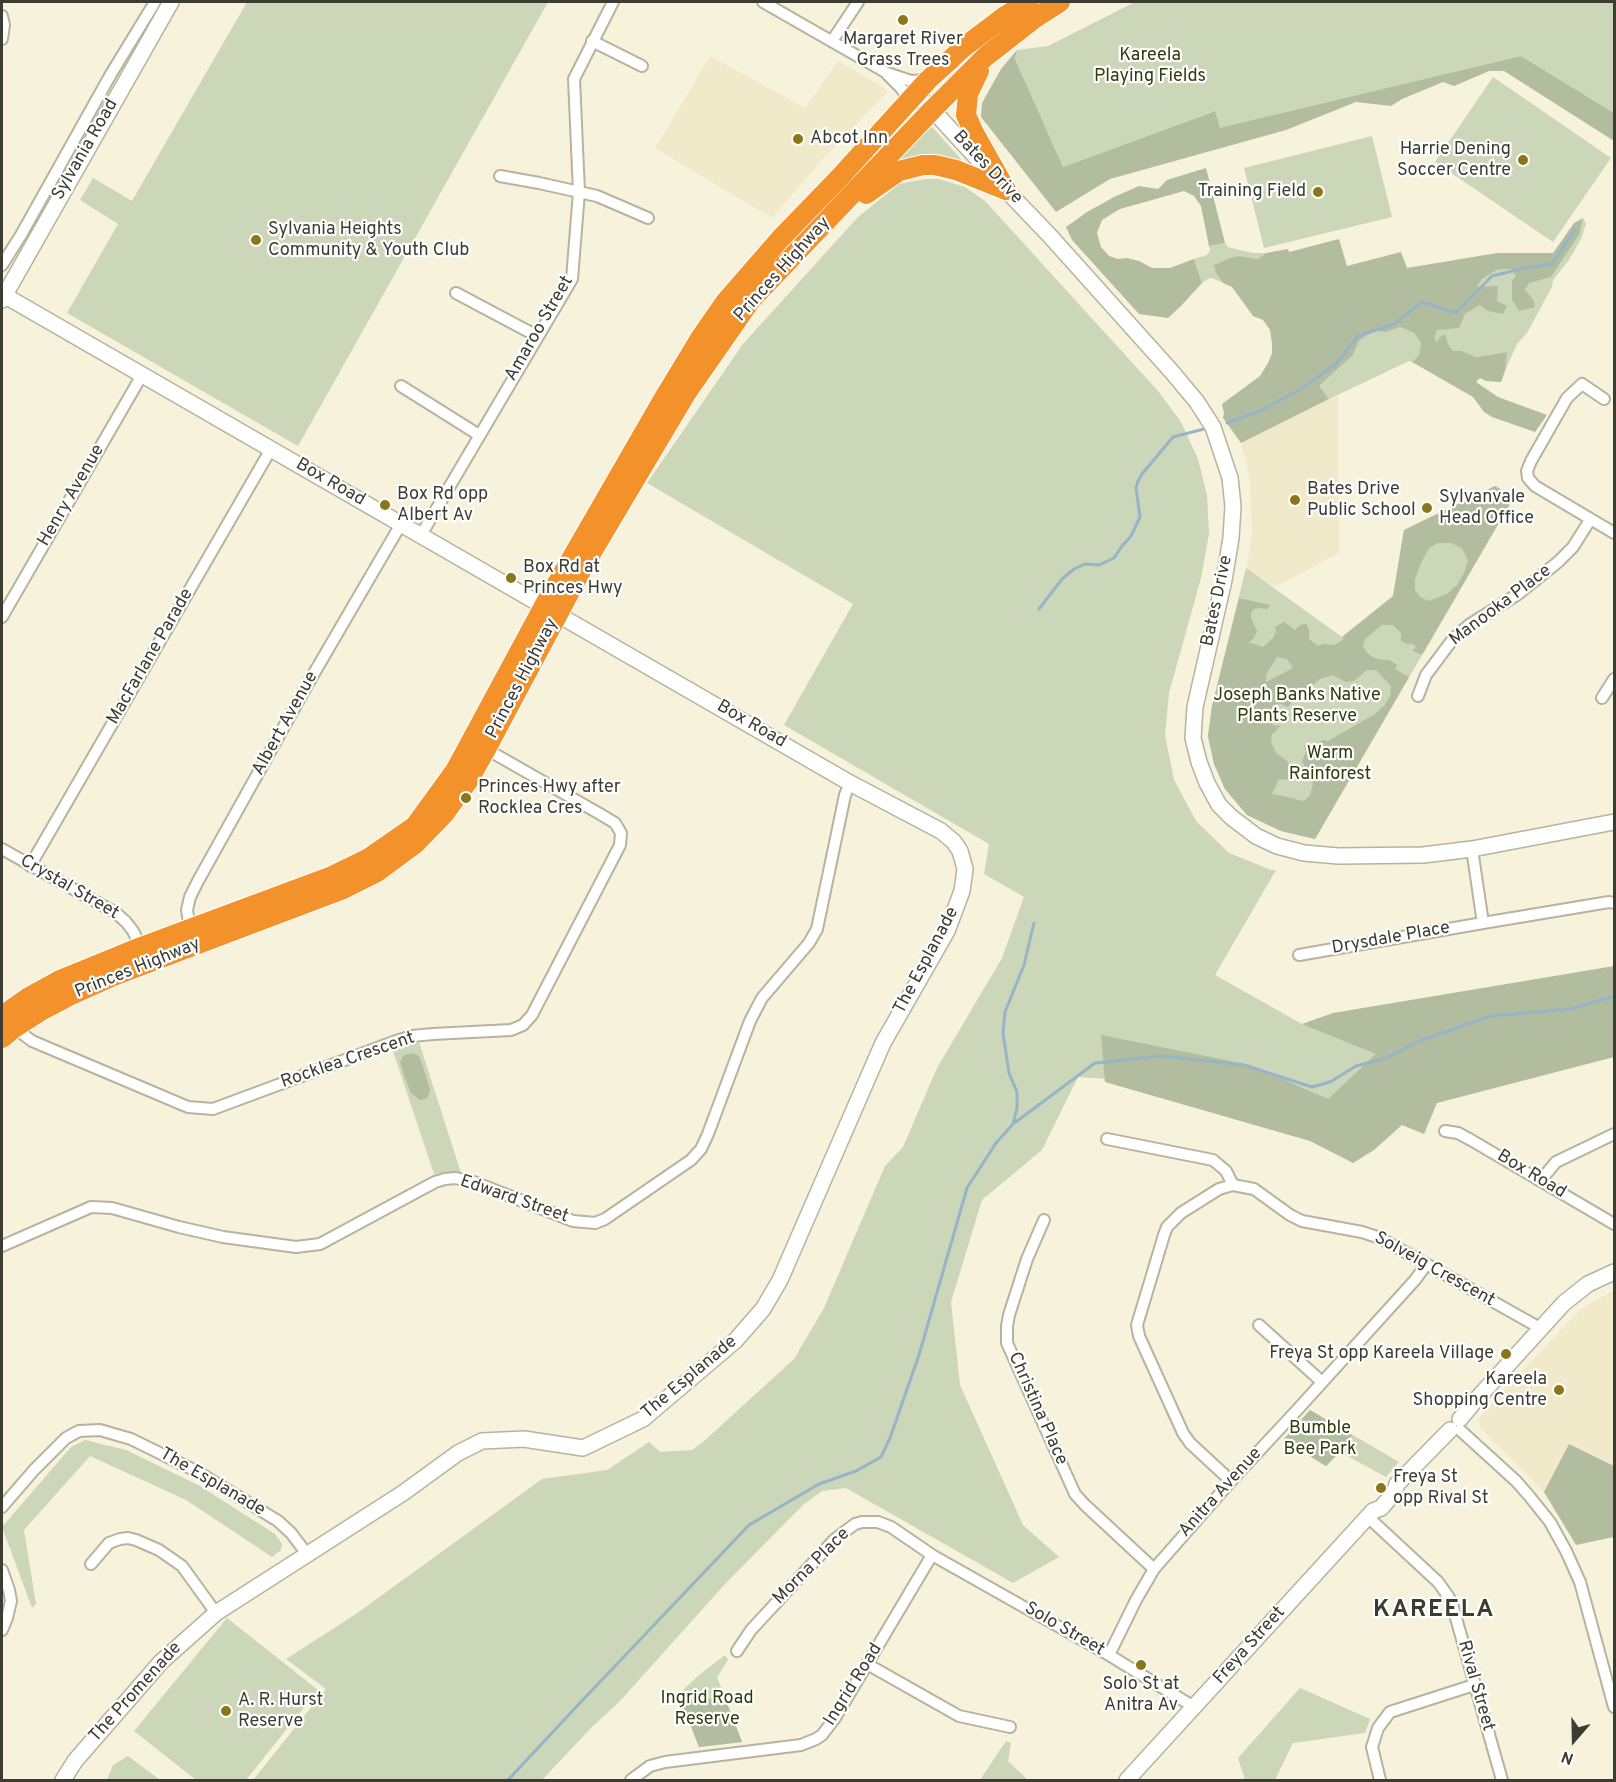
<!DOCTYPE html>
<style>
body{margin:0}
#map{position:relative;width:1616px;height:1782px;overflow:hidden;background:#f7f2db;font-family:Overpass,sans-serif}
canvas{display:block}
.frame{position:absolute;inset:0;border:3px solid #3d3c33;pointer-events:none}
.north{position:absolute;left:1544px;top:1710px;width:60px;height:60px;-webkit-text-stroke:4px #fff;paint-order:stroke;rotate:200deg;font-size:16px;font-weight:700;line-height:24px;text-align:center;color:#3d3c33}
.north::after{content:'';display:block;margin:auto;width:21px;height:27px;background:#3d3c33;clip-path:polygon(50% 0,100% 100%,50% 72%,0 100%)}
</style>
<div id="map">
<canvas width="1616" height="1782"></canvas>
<div class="frame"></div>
<div class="north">N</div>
</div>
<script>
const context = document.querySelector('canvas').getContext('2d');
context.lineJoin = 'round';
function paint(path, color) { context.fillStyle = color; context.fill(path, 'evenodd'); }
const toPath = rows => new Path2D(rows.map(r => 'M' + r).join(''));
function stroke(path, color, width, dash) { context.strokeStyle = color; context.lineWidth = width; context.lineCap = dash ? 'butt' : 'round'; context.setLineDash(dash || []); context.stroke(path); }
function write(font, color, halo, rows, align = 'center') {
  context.font = font + ' Overpass,sans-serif'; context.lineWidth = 4.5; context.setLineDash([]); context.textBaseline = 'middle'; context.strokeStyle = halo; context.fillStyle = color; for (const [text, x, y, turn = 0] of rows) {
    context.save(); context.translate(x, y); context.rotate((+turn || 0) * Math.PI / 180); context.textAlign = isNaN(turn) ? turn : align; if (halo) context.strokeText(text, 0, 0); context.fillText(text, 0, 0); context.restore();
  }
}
paint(toPath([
 [710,56,805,108,838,61,886,89,887,92,824,158,772,218,655,148],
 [1338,395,1339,553,1273,588,1246,568,1252,536,1250,478,1241,443],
 [1614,1290,1614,1466,1569,1444,1544,1492,1480,1428,1479,1420,1482,1414,1575,1315,1587,1305]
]), '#f0eacb');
paint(toPath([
 [247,2,548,2,298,446,67,313,118,224,80,200,93,178,132,201],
 [1135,2,1614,2,1614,113,1521,56,1220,129,1214,111,1063,167,1015,59,1017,50,1048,46],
 [1493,77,1611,158,1553,242,1435,162],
 [930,127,933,128,960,158,962,163,947,157,920,157,905,159,891,166,927,128],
 [1372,136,1392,217,1264,248,1244,168],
 [925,179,938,179,952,183,965,187,985,201,1158,391,1181,422,1198,459,1207,495,1209,534,1201,578,1169,693,1165,735,1174,780,1196,821,1229,853,1271,870,1276,870,1215,975,1302,1024,1449,1060,1380,1144,1250,1088,1078,1077,1042,1150,982,1200,951,1302,960,1385,1023,1525,1059,1557,1013,1583,846,1488,822,1491,803,1505,725,1584,620,1701,591,1728,542,1780,253,1780,326,1689,286,1659,356,1614,542,1479,607,1470,649,1442,660,1452,692,1450,703,1442,794,1359,824,1308,885,1166,903,1147,937,1068,1002,958,1024,897,984,874,989,844,784,725,853,604,647,483,743,344,858,217,899,184],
 [1583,218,1586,224,1581,239,1569,260,1553,280,1552,287,1527,333,1517,344,1505,371,1506,352,1476,357,1462,351,1453,351,1448,344,1436,344,1435,337,1437,330,1461,321,1465,314,1480,305,1497,301,1496,295,1483,288,1477,287,1482,279,1497,270,1511,269,1516,276,1512,300,1533,299,1525,290,1529,283,1580,233],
 [1225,243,1228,247,1235,249,1253,253,1266,253,1258,259,1239,256,1216,273,1223,283,1212,278,1208,279,1202,283,1194,259,1207,255,1210,251,1209,246],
 [1400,327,1414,333,1421,343,1419,355,1412,362,1409,361,1329,399,1318,387,1353,355,1359,341,1373,331,1387,332],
 [1495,486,1514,497,1315,839,1281,831,1247,815,1225,789,1214,764,1208,736,1212,706,1246,568,1342,637,1393,596,1404,530],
 [419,1042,461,1173,451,1172,434,1174,392,1048],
 [1310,1410,1399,1462,1386,1477,1340,1452,1326,1466,1284,1440],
 [85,1440,126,1450,200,1486,275,1534,282,1544,281,1550,272,1557,186,1500,90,1456,24,1530,36,1604,32,1608,2,1527,71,1447],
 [227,1618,318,1690,246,1780,196,1780,134,1731],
 [725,1655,728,1660,717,1677,742,1742,699,1747,678,1695,699,1675],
 [1300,1688,1370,1719,1365,1733,1293,1743,1275,1780,1245,1780,1238,1758],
 [1006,1741,1011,1743,1008,1761,1028,1780,980,1780],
 [128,1756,160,1780,107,1780,113,1765]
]), '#ccd6b9');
paint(toPath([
 [1017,50,1015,59,1063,167,1215,111,1220,128,1521,56,1614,113,1614,141,1504,71,1489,71,1454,86,1443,82,1402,99,1391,106,1356,102,1286,130,1110,179,1056,212,981,117,982,103,1001,69],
 [1206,168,1225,243,1209,246,1201,206,1194,196,1184,191,1120,209,1102,220,1097,233,1101,247,1109,256,1118,259,1127,258,1139,261,1152,268,1170,268,1194,259,1202,283,1181,306,1168,318,1139,314,1072,240,1066,227,1087,212,1114,197,1139,186,1158,189,1167,180],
 [1583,218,1580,233,1551,277,1529,283,1525,290,1533,299,1535,307,1519,311,1512,300,1512,281,1516,276,1511,269,1497,270,1482,279,1477,287,1498,286,1497,301,1507,306,1503,314,1488,311,1480,305,1465,314,1459,328,1437,330,1435,337,1436,343,1440,337,1445,334,1448,344,1453,351,1462,351,1476,357,1507,352,1505,371,1501,382,1486,381,1480,378,1476,382,1498,397,1547,415,1535,432,1492,417,1484,412,1473,397,1412,362,1419,355,1421,343,1414,333,1400,327,1387,332,1373,331,1359,341,1353,355,1319,386,1329,399,1241,443,1223,418,1224,413,1222,404,1260,376,1268,363,1272,353,1272,343,1270,330,1263,320,1253,316,1232,287,1223,283,1216,273,1214,265,1230,258,1239,256,1258,259,1266,253,1288,249,1289,252,1339,239,1347,266,1401,252,1407,268,1497,253,1553,253,1574,223],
 [1495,486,1514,497,1422,655,1413,651,1416,646,1410,643,1409,645,1401,641,1401,633,1393,625,1382,625,1365,639,1363,646,1367,653,1374,658,1383,660,1389,660,1397,665,1395,669,1409,677,1315,839,1281,831,1247,815,1225,789,1214,764,1208,736,1212,706,1239,598,1270,605,1267,609,1259,608,1254,609,1251,613,1251,618,1257,631,1254,638,1248,643,1252,643,1263,647,1273,638,1276,631,1275,627,1284,622,1295,630,1300,625,1306,624,1309,629,1309,639,1318,646,1324,644,1335,645,1344,639,1342,637,1393,596,1404,530],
 [1438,543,1451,543,1462,548,1468,561,1464,573,1457,585,1447,594,1429,601,1420,597,1415,590,1415,579,1421,563,1429,548],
 [1277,657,1287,659,1293,668,1266,682,1266,675],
 [1367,670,1376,670,1391,686,1390,696,1384,706,1375,714,1328,741,1324,740,1312,745,1304,745,1306,751,1302,761,1313,784,1310,795,1305,800,1302,801,1292,798,1272,794,1279,779,1290,780,1293,774,1287,761,1276,753,1271,742,1272,734,1281,726,1273,725,1270,719,1271,710,1276,705,1281,704,1288,707,1295,698,1305,693,1320,679,1333,675,1346,682,1354,681],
 [1614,966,1614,1057,1437,1103,1424,1134,1402,1125,1374,1150,1353,1163,1310,1141,1105,1082,1101,1035,1250,1065,1328,1099,1376,1054,1302,1024,1333,1013],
 [412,1053,419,1056,422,1064,430,1090,428,1097,425,1099,420,1100,411,1093,404,1075,400,1062,404,1055],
 [1310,1410,1352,1435,1340,1452,1326,1466,1283,1440],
 [1569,1444,1614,1466,1614,1537,1576,1545,1544,1492],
 [699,1695,704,1695,709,1699,724,1695,742,1742,699,1747,682,1703,689,1702]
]), '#b2bc9e');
stroke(toPath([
 [1227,423,1262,410,1299,390,1336,364,1358,336,1394,324,1422,302,1456,313,1492,276,1525,268,1552,264,1575,229],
 [1039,609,1062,579,1074,569,1085,564,1099,565,1114,558,1122,546,1131,536,1140,517,1136,488,1138,481,1142,474,1173,437,1204,429],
 [1013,1124,1017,1108,1017,1092,1009,1073,1003,1033,1004,1022,1005,1012,1024,965,1034,923],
 [508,1780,578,1705,749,1525,819,1484,856,1471,881,1457,890,1438,919,1355,967,1188,996,1143,1013,1124,1095,1063,1162,1056,1244,1065,1312,1087,1330,1082,1356,1066,1386,1058,1419,1041,1491,1016,1571,1009,1614,996]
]), '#96b5c6', 3);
const street = toPath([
 [763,2,887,73,911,81,928,80],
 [2,16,4,25,2,39],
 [592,41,642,66],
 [832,41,858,2],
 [887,74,902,89,906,96,908,102],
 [500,176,539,183,597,196,648,218],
 [2,265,21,235,111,74,155,2],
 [456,293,537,336],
 [401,386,479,435],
 [1604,399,1582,384,1567,398,1531,461,1527,471,1528,478,1535,486,1614,533],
 [421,535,572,279,579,192,574,79,613,2],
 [2,617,142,375],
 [1418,696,1426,675,1453,639,1469,625,1518,594,1558,562,1573,547,1590,520],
 [1602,698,1614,679],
 [2,849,116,913,126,922,133,931,142,950],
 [1472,849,1483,923],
 [30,866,271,449],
 [190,929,187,910,190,897,198,881,306,687,401,524],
 [1299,955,1483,923,1609,902,1614,903],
 [12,1026,32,1041,188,1107,213,1109,396,1041,412,1036,433,1034,511,1030,523,1025,532,1015,620,845,621,833,615,823,600,814,486,749],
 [1445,1131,1458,1133,1471,1140,1614,1224],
 [1107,1139,1213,1160,1226,1171,1233,1185],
 [1540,1181,1556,1162,1614,1134],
 [1044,1220,1027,1259,1009,1315,1007,1326,1007,1343,1075,1494,1085,1505,1154,1569],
 [2,1246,91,1207,112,1208,179,1227,223,1237,296,1247,320,1244,435,1182,445,1179,455,1178,474,1182,573,1221,595,1223,605,1219,691,1160,701,1149,708,1134,750,1021,762,998,809,943,817,929,845,795,850,783],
 [1259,1325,1322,1382],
 [1460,1430,1516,1481,1530,1497,1550,1522,1566,1551,1580,1582,1614,1707],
 [1231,1481,1190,1443,1183,1433,1139,1336,1137,1325,1164,1235,1167,1227,1181,1213,1219,1189,1233,1185,1254,1189,1290,1215,1302,1221,1362,1232,1380,1238,1540,1328],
 [2,1507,34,1470,66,1438,79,1431,100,1430,131,1439,198,1472,278,1521,291,1533,307,1554],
 [1368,1517,1438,1582,1448,1596,1452,1604,1502,1780],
 [91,1564,109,1543,120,1539,128,1538,136,1540,159,1550,182,1566,216,1613],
 [2,1570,9,1590,11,1601,7,1618,2,1630],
 [737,1651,751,1630,835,1539,855,1524,862,1522,878,1522,891,1527,932,1555,1109,1655,1194,1707],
 [1109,1655,1136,1600,1154,1569,1231,1481,1298,1409,1415,1280,1426,1265],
 [867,1664,959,1716,1010,1727],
 [631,1780,650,1766,665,1762,801,1745,816,1739,822,1735,835,1718,932,1555],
 [1380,1780,1372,1747,1378,1728,1390,1712,1474,1685]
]);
const secondary = toPath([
 [916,94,940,118,1006,190,1050,236,1172,372,1197,402,1213,427,1230,478,1233,506,1231,538,1224,580,1195,707,1193,738,1199,762,1207,783,1219,805,1231,817,1256,836,1277,846,1304,853,1338,856,1423,855,1472,849,1614,822],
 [2,294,850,783,941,831,954,842,960,851,965,869,962,891,947,931,883,1043,780,1280,763,1309,735,1341,643,1419,583,1448,524,1439,482,1441,458,1453,403,1493,216,1613,161,1662,75,1761,63,1780],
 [2,300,171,2],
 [1460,1419,1474,1402,1564,1303,1588,1284,1614,1272],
 [1127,1780,1373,1511,1381,1508,1394,1493,1397,1484,1450,1430]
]);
const highway = toPath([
 [979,71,968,94,966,115,974,133,1006,190],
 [866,194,899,171,923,165,935,165,956,170,1006,190],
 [2,1016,29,997,60,980,141,947,332,876,369,858,415,826,455,771,544,606,664,398,701,337,726,301,780,239,840,177,928,80,964,47,1005,16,1028,2],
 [2,1038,14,1028,39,1012,73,994,111,977,341,890,377,872,415,844,444,814,468,781,486,749,583,567,687,392,751,300,932,110,985,57,1035,18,1060,2]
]);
stroke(street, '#b7b39d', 14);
stroke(secondary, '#b7b39d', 18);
stroke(highway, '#fff', 22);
stroke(street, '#fff', 10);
stroke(secondary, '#fff', 15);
stroke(highway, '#f3912b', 20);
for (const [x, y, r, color] of [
 [903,20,6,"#8d7519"],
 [798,139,6,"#8d7519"],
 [1523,160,6,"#8d7519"],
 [1318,192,6,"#8d7519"],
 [256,240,6,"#8d7519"],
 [1295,500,6,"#8d7519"],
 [385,505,6,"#8d7519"],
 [1427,508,6,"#8d7519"],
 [511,578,6,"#8d7519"],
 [466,798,6,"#8d7519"],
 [1506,1354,6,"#8d7519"],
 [1559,1390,6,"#8d7519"],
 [1381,1488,6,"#8d7519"],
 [1141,1665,6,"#8d7519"],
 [226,1711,6,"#8d7519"]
]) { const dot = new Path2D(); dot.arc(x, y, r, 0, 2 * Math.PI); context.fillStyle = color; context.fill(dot); stroke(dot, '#fff', 2); }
write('18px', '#3d3c33', '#fff', [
 ["Margaret River",903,40,"center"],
 ["Grass Trees",903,61,"center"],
 ["Abcot Inn",810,139],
 ["Harrie Dening",1511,150,"right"],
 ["Soccer Centre",1511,171,"right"],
 ["Training Field",1306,192,"right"],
 ["Sylvania Heights",268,230],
 ["Community & Youth Club",268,251],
 ["Bates Drive",1307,490],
 ["Public School",1307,511],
 ["Box Rd opp",397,495],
 ["Albert Av",397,516],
 ["Sylvanvale",1439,498],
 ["Head Office",1439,519],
 ["Box Rd at",523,568],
 ["Princes Hwy",523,589],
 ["Princes Hwy after",478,788],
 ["Rocklea Cres",478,809],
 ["Freya St opp Kareela Village",1494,1354,"right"],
 ["Kareela",1547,1380,"right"],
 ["Shopping Centre",1547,1401,"right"],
 ["Freya St",1393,1478],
 ["opp Rival St",1393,1499],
 ["Solo St at",1141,1685,"center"],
 ["Anitra Av",1141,1706,"center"],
 ["A. R. Hurst",238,1701],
 ["Reserve",238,1722]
], 'left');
write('18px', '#303c0a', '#fff', [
 ["Kareela",1150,56],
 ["Playing Fields",1150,77],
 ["Joseph Banks Native",1297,696],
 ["Plants Reserve",1297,717],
 ["Warm",1330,754],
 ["Rainforest",1330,775],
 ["Bumble",1320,1429],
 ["Bee Park",1320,1450],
 ["Ingrid Road",707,1699],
 ["Reserve",707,1720]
]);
write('18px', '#3d3c33', '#fff', [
 ["Sylvania Road",86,150,-60],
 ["Bates Drive",987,168,47],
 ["Princes Highway",783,270,-48],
 ["Amaroo Street",540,329,-60],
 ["Box Road",330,483,30],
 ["Henry Avenue",72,496,-60],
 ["Bates Drive",1218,601,-78],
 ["Manooka Place",1501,606,-37],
 ["MacFarlane Parade",151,657,-60],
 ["Princes Highway",523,679,-62],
 ["Albert Avenue",286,724,-61],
 ["Box Road",751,725,30],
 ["Crystal Street",69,888,30],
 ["Drysdale Place",1391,939,-10],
 ["The Esplanade",927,961,-62],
 ["Princes Highway",138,969,-22],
 ["Rocklea Crescent",348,1061,-19],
 ["Box Road",1531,1175,31],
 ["Edward Street",514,1200,19],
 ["Solveig Crescent",1434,1270,29],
 ["The Esplanade",690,1378,-40],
 ["Christina Place",1037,1409,66],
 ["The Esplanade",212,1483,30],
 ["Anitra Avenue",1221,1493,-48],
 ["Morna Place",812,1567,-45],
 ["Solo Street",1064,1630,30],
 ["Freya Street",1250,1646,-48],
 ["Ingrid Road",854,1685,-58],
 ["Rival Street",1475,1686,74],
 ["The Promenade",136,1693,-48]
]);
context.letterSpacing = '1.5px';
write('bold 24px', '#3d3c33', '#fff', [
 ["KAREELA",1434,1611]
]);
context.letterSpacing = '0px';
</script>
